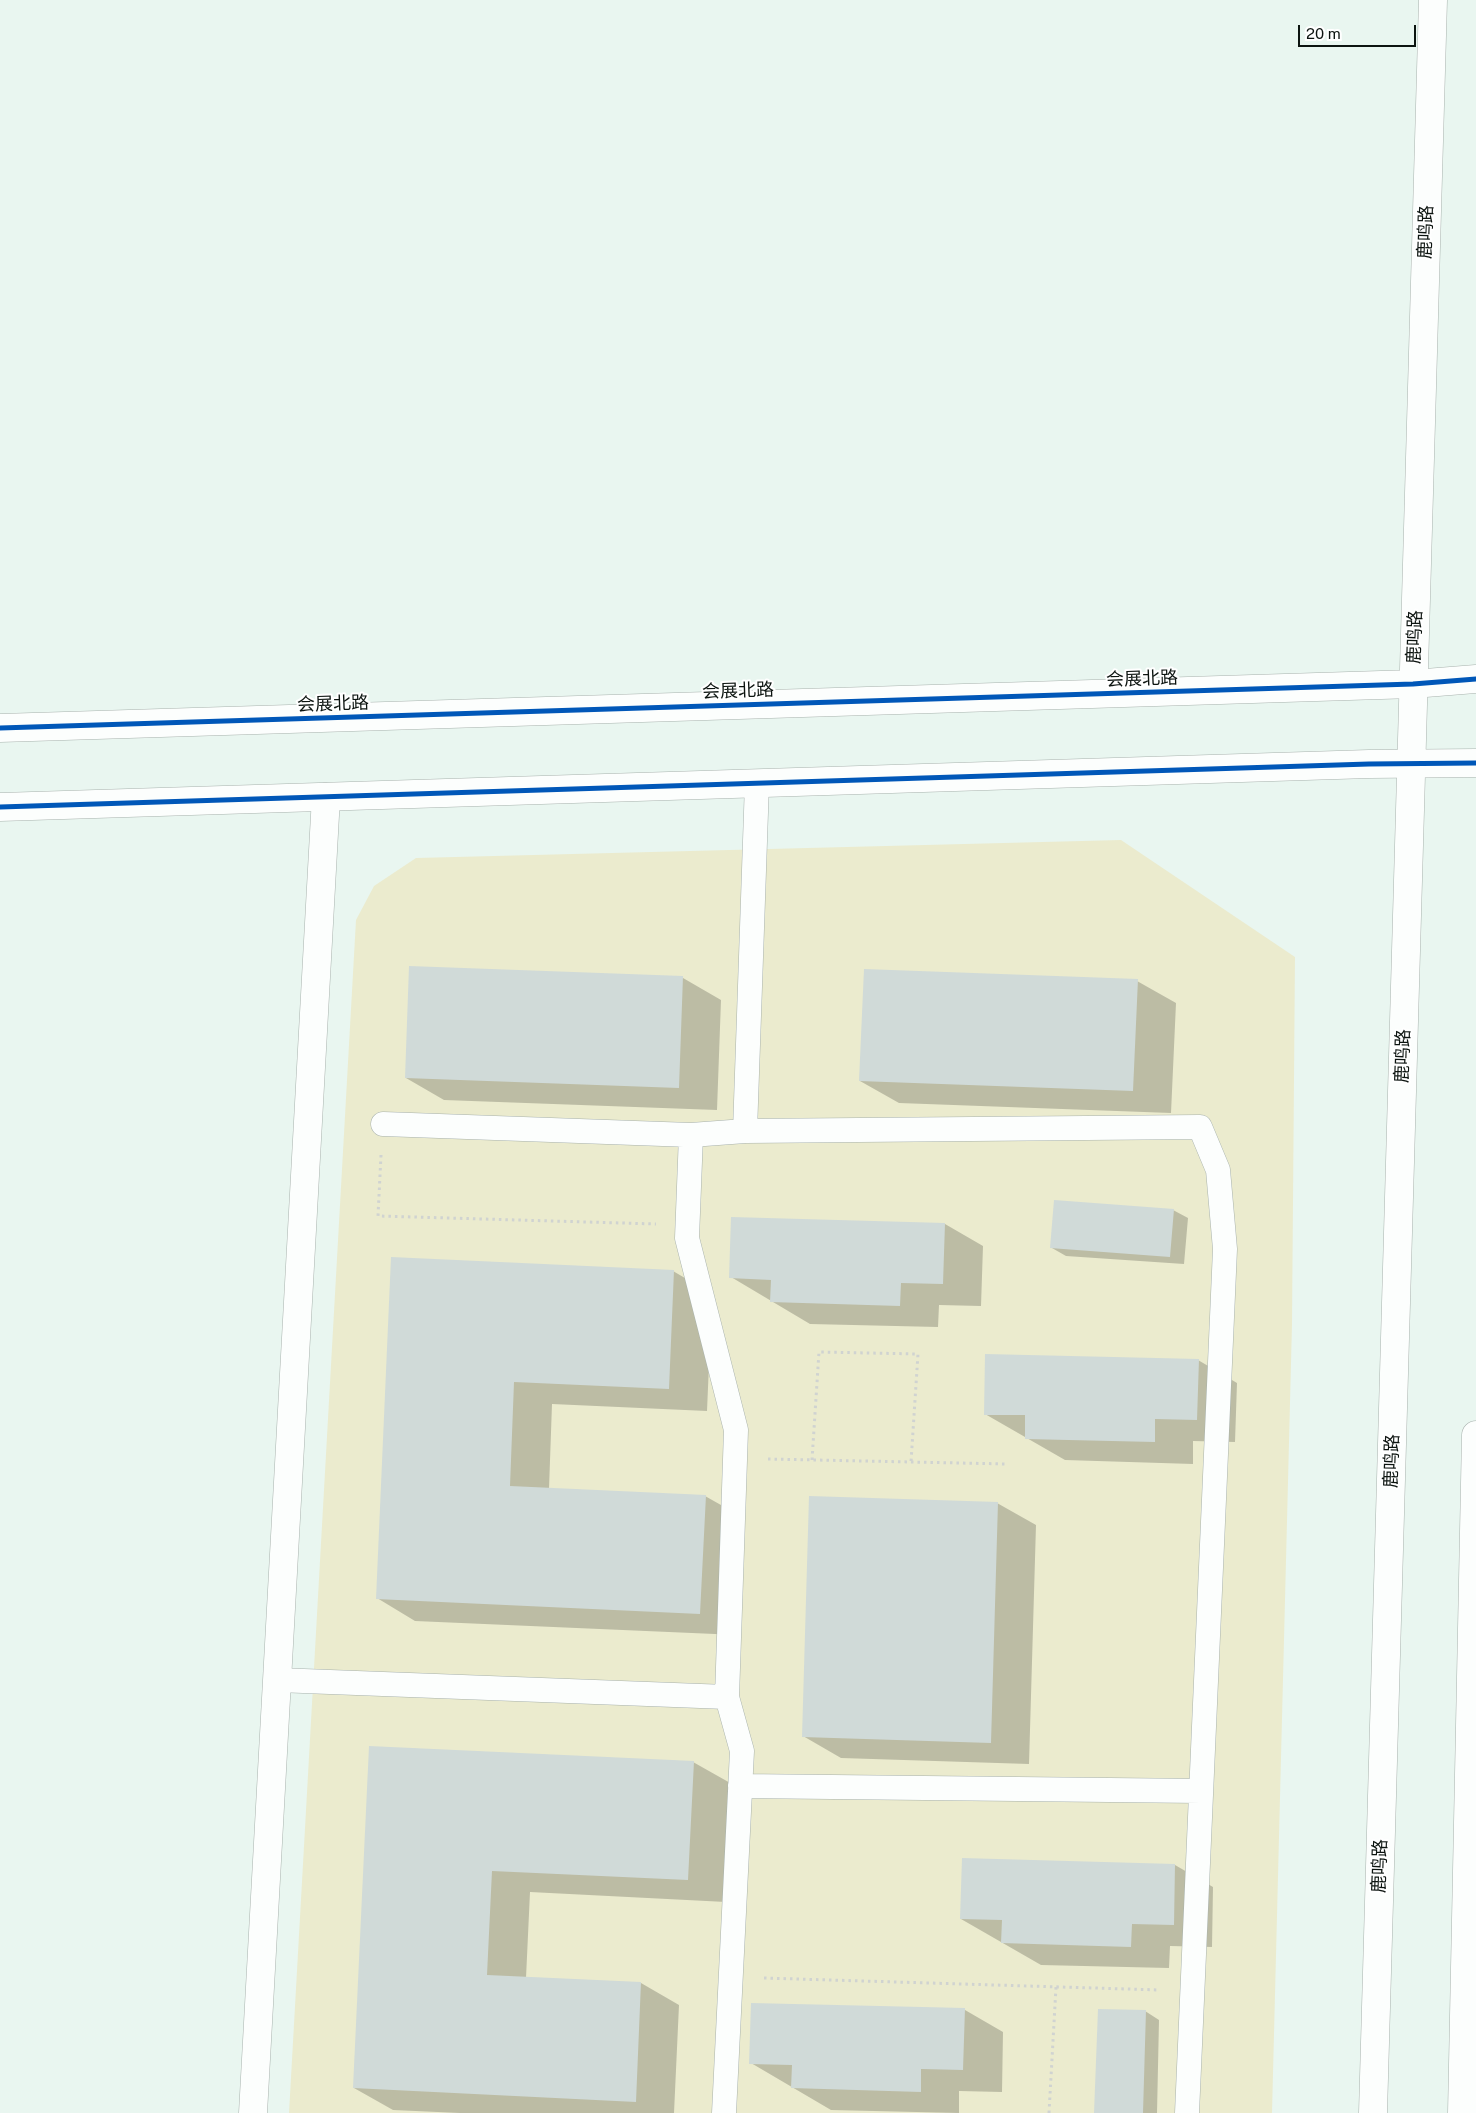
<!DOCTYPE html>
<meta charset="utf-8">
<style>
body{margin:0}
#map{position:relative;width:1476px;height:2113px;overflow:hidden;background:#e9f6f0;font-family:"Public Sans",sans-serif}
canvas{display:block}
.scale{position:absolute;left:1298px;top:25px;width:118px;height:22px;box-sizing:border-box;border:2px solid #0c1410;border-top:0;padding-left:6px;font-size:15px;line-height:18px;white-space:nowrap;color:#0c1410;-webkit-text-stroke:4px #fff;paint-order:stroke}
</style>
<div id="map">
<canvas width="1476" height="2113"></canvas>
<div class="scale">20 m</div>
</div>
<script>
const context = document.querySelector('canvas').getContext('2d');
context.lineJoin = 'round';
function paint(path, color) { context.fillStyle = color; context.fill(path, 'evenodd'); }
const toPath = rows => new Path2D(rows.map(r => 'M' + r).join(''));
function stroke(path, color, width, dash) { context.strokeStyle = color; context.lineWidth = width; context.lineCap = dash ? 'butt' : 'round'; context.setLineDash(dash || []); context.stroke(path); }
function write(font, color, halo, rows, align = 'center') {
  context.font = font + ' "Public Sans","Noto Sans SC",sans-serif'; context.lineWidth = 4; context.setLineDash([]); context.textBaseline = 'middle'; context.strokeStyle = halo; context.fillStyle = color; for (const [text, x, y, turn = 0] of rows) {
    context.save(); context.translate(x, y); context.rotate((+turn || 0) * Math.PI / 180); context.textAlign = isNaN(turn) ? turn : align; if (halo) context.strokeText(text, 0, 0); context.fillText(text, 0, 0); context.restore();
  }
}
paint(toPath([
 [1121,840,1295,957,1292,1324,1272,2113,289,2113,356,920,374,886,416,858]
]), '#ebebce');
paint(toPath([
 [683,978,721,1000,717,1110,444,1100,406,1078],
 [1137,981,1176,1003,1171,1113,899,1103,860,1081],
 [1173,1210,1188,1218,1184,1264,1066,1256,1052,1248],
 [945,1224,983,1246,981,1306,939,1305,938,1327,810,1324,731,1277],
 [392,1258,673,1271,712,1294,707,1411,552,1404,549,1489,705,1496,744,1518,738,1635,415,1621,377,1598],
 [1198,1360,1237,1383,1235,1442,1193,1441,1193,1464,1065,1460,985,1414],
 [997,1503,1036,1525,1029,1764,841,1758,803,1736],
 [370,1747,693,1762,732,1784,726,1902,530,1892,526,1978,641,1983,679,2005,674,2113,460,2113,393,2110,354,2088],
 [1175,1865,1213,1887,1212,1947,1170,1946,1169,1968,1041,1965,961,1919],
 [965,2010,1003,2032,1002,2092,959,2091,959,2113,831,2110,751,2063],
 [1145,2011,1159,2020,1157,2113,1096,2113]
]), '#0003');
paint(toPath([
 [409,966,683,976,679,1088,405,1078],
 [864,969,1138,979,1133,1091,859,1081],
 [1054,1200,1174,1209,1170,1257,1050,1248],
 [731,1217,945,1223,943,1284,901,1283,900,1306,770,1302,771,1280,729,1278],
 [391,1257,674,1270,669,1389,514,1382,510,1486,706,1495,700,1614,376,1599],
 [985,1354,1199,1359,1197,1420,1155,1419,1155,1442,1025,1439,1025,1415,984,1415],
 [809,1496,998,1502,991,1743,802,1737],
 [369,1746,694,1761,688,1880,492,1871,487,1975,641,1982,636,2102,353,2088],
 [962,1858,1175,1864,1174,1925,1132,1924,1131,1947,1001,1943,1002,1920,960,1919],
 [751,2003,965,2008,963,2070,921,2069,921,2092,791,2088,792,2065,749,2064],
 [1098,2009,1146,2010,1143,2113,1094,2113]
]), '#d0dad8');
const service = toPath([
 [383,1124,691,1135],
 [745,1131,1200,1127,1218,1170,1225,1249,1187,2113],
 [277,1680,727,1697],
 [740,1786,1201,1791],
 [724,2113,742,1751,727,1697,736,1430,687,1238,691,1135,745,1131,757,783]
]);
const minor = toPath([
 [253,2113,326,797]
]);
const secondary = toPath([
 [0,728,1413,684,1476,679],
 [0,807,1369,764,1476,763],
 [1373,2113,1433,0],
 [1462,2113,1476,1435]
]);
stroke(service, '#a8b2ad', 25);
stroke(minor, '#a8b2ad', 29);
stroke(secondary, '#a8b2ad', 29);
stroke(toPath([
 [381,1155,378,1216,656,1224],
 [768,1459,1007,1464],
 [812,1460,819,1352,918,1354,911,1462],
 [764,1978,1160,1990],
 [1049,2113,1056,1987]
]), '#d0d3d1', 3, [2.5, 4]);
stroke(service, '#fcfefd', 24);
stroke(minor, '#fcfefd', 28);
stroke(secondary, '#fcfefd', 28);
stroke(toPath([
 [0,728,1413,684,1476,679],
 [0,807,1369,764,1476,763]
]), '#0057b8', 5);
write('18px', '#0c1410', '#fff', [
 ["鹿鸣路",1426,232,-88],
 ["鹿鸣路",1415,637,-88],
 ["会展北路",1142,679,-2],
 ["会展北路",738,691,-2],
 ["会展北路",333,704,-2],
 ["鹿鸣路",1403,1056,-88],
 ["鹿鸣路",1392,1461,-88],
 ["鹿鸣路",1380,1866,-88]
]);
</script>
